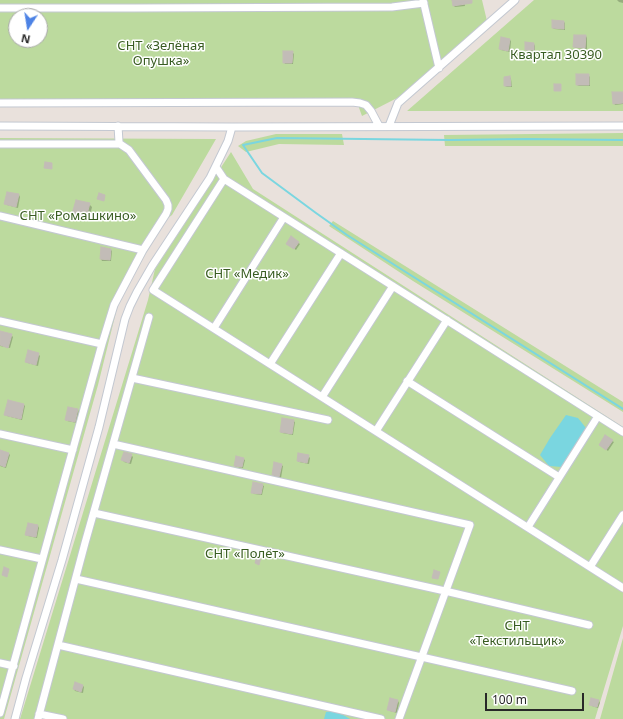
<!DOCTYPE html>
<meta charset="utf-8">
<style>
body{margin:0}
#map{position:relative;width:623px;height:719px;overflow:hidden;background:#e9e1dc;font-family:"Noto Sans",sans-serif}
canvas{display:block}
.north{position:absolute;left:8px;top:8px;width:40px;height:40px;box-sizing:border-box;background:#fff;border:1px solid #a9a9a9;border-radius:50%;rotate:192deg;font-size:11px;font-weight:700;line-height:16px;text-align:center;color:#282828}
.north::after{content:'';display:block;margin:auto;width:14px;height:18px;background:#4d83e5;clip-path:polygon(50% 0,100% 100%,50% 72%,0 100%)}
.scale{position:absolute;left:485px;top:693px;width:99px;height:18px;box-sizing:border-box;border:2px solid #282828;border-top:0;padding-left:5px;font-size:12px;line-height:14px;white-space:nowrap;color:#282828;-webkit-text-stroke:3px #fff;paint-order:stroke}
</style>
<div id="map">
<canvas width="623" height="719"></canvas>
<div class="north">N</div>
<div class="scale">100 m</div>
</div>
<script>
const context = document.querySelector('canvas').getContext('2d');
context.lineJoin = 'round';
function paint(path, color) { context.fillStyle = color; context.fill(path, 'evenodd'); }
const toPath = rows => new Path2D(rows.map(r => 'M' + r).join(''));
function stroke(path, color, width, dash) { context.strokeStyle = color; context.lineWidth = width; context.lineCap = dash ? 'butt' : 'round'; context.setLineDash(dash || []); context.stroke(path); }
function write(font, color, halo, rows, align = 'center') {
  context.font = font + ' "Noto Sans",sans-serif'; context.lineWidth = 3; context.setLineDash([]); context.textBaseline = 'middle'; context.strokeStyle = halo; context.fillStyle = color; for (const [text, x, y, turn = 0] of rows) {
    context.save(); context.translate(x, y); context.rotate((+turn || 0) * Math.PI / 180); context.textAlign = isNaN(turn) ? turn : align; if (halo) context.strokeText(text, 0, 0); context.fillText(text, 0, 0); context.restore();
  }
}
paint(toPath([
 [0,0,482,0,487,21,401,96,362,116,358,105,0,107],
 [16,16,40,16,40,40,16,40],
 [534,0,623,0,623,111,407,111],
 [623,133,623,146,445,146,444,135],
 [276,134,342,134,344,145,279,144,246,152,238,146,246,141],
 [0,138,216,139,172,215,163,222,118,304,98,385,4,719,0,719],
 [231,152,253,189,623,427,623,626,595,719,20,719,148,300,155,269],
 [333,221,623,402,623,412,413,281,329,226],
 [623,638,623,719,600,719]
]), '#bcda9e');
paint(toPath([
 [566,415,578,418,586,428,562,467,549,466,540,455,550,438],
 [333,711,345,716,350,719,324,719,326,712]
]), '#7ad6e0');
paint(toPath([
 [453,0,464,0,465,6,455,7,454,6],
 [617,0,623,0,623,3,619,2],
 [564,22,565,23,565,30,554,29,553,28],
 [586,36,587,38,587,49,576,48,574,47],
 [510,40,511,41,510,52,501,50,500,49],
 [534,44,535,46,535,51,527,51,526,49],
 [292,52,294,54,293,64,285,64,284,62],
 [588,75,590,77,590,86,579,86,577,85],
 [510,77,511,79,512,87,507,87,505,86],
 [623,93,623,104,615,105,614,103],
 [19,195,20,197,18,208,7,205,5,204],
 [89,204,92,207,89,220,76,216,74,214],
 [291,238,300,244,296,250,289,245],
 [111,250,112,251,111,261,102,261,101,259],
 [0,335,11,335,13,337,10,348,0,346],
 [38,354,40,356,38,366,28,363,26,362],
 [24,405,25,406,22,420,7,416,5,415],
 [69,408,78,410,79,412,77,423,67,421,66,419],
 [293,421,295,422,293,435,282,433,281,432],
 [612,441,614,442,608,451,601,446],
 [0,451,8,453,10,455,6,468,0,466],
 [131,455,133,457,131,464,124,462,123,460],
 [308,456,310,458,309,464,299,462,298,461],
 [243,459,245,460,243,468,237,467,235,466],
 [281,465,283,466,281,478,274,476,273,475],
 [262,485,264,486,262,495,254,494,252,492],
 [29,524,38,526,39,528,37,538,28,536,26,535],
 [82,685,84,687,83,693,75,691,74,689],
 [398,701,399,703,397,713,390,711,388,709],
 [599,701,600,703,598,708,592,706,590,704]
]), '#0003');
stroke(toPath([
 [623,140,527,139,450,140,277,138,243,145,262,173,316,213,347,235,623,409]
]), '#7ad6e0', 2);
const building = toPath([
 [452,0,472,0,472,3,453,6,452,0],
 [552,20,564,21,564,29,552,28,552,20],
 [574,35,586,35,585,48,573,47,574,35],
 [501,37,510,39,508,51,499,49,501,37],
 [525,42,534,43,534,50,525,50,525,42],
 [283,51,293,51,292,63,283,63,283,51],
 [576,74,589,74,589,85,576,85,576,74],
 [510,76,511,86,504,86,504,77,510,76],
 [554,84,561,84,561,91,554,91,554,84],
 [612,92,623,92,623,103,613,104,612,92],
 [45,162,52,163,52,169,44,168,45,162],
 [7,192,19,194,16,207,4,204,7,192],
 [99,193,105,195,104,201,97,199,99,193],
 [76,200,90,203,86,218,72,214,76,200],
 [291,236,299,242,294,249,286,244,291,236],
 [101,247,111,249,110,260,100,259,101,247],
 [0,331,12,334,8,348,0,345,0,331],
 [28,350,39,353,36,365,25,362,28,350],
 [8,400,24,404,21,419,4,415,8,400],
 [68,407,78,409,75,422,65,420,68,407],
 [282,418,294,420,292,434,280,432,282,418],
 [605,435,613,440,606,450,599,445,605,435],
 [0,450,9,453,5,467,0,465,0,450],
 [124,452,132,454,129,463,121,460,124,452],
 [298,453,309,455,307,463,297,461,298,453],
 [236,456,244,458,242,467,234,466,236,456],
 [274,462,282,464,279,477,272,475,274,462],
 [253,482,263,484,261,494,251,493,253,482],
 [28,523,38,525,36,537,25,535,28,523],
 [257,556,261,557,259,565,255,563,257,556],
 [4,567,9,569,7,577,2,575,4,567],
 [434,570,440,572,438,579,432,578,434,570],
 [75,682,83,685,81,692,73,689,75,682],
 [390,698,398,700,395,712,387,710,390,698],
 [591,698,599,700,597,707,589,705,591,698]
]);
paint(building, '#c2bcb7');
stroke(building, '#c4bdb6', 1);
const minor = toPath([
 [423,0,439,68],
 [0,8,134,8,392,7,424,3],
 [0,103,352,102,360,103,366,105,371,111,379,126],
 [0,126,232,127,623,126],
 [118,126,119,142,120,144],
 [389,126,398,103,515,0],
 [0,144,120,144,129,150,166,200,168,205,168,209,166,214,143,250,114,305,102,344,0,713],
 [216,167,224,179,623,432],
 [224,179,153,290,623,588],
 [0,216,143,250],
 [0,321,102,344],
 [214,328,284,217],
 [270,364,341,253],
 [132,378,328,420],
 [407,381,559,477],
 [322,397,393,286],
 [376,431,447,320],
 [0,434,73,450],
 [113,444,470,525,399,719],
 [94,513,445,591,589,625],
 [528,527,598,416],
 [0,550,42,559],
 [590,567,623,515],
 [76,579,572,691],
 [58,645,381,719],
 [0,663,14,666],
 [39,714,63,719],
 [15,719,26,678,62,560,99,427,125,319,130,306,137,292,152,266,210,178,228,141,232,127],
 [38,719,85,543,149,317]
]);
stroke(minor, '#c3c8d1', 9);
stroke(minor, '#fff', 7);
write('13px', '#385c21', '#fff', [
 ["СНТ «Зелёная",161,46],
 ["Опушка»",161,61],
 ["Квартал 30390",556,55],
 ["СНТ «Ромашкино»",78,216],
 ["СНТ «Медик»",247,274],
 ["СНТ «Полёт»",245,554],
 ["СНТ",517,626],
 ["«Текстильщик»",517,641]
]);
</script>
